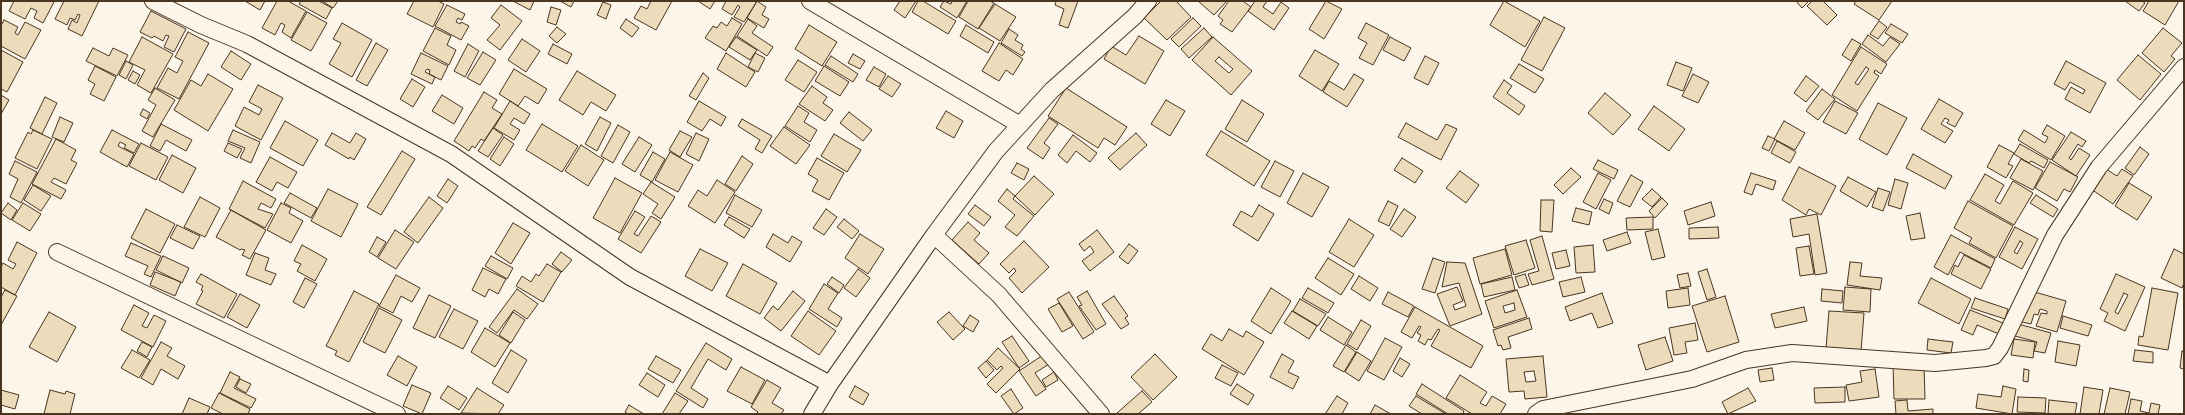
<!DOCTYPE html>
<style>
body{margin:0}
#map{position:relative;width:2185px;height:415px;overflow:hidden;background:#fbf6e9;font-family:"Varela Round",sans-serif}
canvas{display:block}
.frame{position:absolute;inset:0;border:2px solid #4a3520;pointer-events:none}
</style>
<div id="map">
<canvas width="2185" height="415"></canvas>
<div class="frame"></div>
</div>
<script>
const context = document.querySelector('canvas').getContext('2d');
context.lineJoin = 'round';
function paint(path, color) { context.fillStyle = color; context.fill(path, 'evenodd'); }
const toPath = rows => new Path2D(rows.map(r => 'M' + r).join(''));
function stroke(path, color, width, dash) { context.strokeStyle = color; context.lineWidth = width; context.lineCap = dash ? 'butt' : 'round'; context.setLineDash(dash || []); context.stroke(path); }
const building = toPath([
 [14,1,52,1,54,2,43,23,34,18,37,11,31,8,25,19,9,11,14,1],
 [64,1,99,1,82,36,68,29,72,20,77,23,80,15,78,14,75,20,70,18,67,25,55,19,64,1],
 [245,1,265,1,260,10,245,1],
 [277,1,288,1,306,11,291,38,282,32,285,25,281,23,275,35,262,28,277,1],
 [301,1,319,1,332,8,326,19,299,4,301,1],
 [322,1,338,1,333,8,322,1],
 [414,1,438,1,444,4,433,27,407,14,414,1],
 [513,1,534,1,530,10,513,1],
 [560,1,574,1,571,7,560,1],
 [651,1,672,1,656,30,634,18,641,6,647,9,651,1],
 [698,1,715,1,710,9,698,1],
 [726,1,757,1,744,22,734,17,740,7,738,5,732,15,722,9,726,1],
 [757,1,766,7,762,15,769,19,764,28,747,18,757,1],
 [900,1,916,1,905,18,894,10,900,1],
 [918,1,923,1,956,21,948,34,912,12,918,1],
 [944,1,951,4,952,1,967,1,957,18,940,7,944,1],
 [968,1,990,1,994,3,978,29,959,17,968,1],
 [1056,1,1078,1,1068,28,1059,25,1064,9,1055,5,1056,1],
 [1161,1,1176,1,1191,17,1167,40,1144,18,1161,1],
 [1198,1,1227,1,1214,15,1198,1],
 [1229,1,1243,1,1251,7,1232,32,1220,24,1223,20,1218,16,1229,1],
 [1255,1,1267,1,1263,7,1273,14,1281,2,1289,8,1274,30,1248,11,1255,1],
 [1326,1,1342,9,1324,39,1309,29,1326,1],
 [1504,1,1540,21,1525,47,1490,25,1504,1],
 [1796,1,1809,1,1802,8,1796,1],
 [1812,1,1823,1,1837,15,1827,25,1807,6,1812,1],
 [1856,1,1892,1,1879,20,1854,4,1856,1],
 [2125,1,2142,1,2145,3,2139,11,2125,1],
 [2149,1,2179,1,2165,25,2143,11,2149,1],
 [603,2,611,5,606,19,597,15,603,2],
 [995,4,1016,17,1000,41,979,28,995,4],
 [447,5,465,14,462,20,458,18,456,22,460,24,461,22,469,26,461,40,435,26,447,5],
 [501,5,522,21,500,50,487,40,500,25,491,18,501,5],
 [551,7,561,10,556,25,547,22,551,7],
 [151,11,186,29,174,52,164,47,169,36,166,35,163,41,154,36,152,38,140,32,151,11],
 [307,12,327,23,311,51,291,40,307,12],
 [1544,17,1565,28,1542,71,1521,60,1544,17],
 [732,18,742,24,726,51,705,38,713,26,717,28,721,22,727,26,732,18],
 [1193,18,1201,26,1179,47,1171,39,1193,18],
 [626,19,639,28,632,37,620,28,626,19],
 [748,19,757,26,752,33,773,47,767,56,737,36,748,19],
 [4,20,18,27,15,33,18,35,25,22,41,30,25,59,1,46,1,26,4,20],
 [1879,21,1887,27,1878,39,1870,34,1879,21],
 [342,23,372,40,352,77,329,64,341,43,333,39,342,23],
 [1366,23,1389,35,1373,65,1359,58,1367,43,1358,38,1366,23],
 [1891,24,1908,34,1902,43,1885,33,1891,24],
 [809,25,837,42,822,66,795,49,809,25],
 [966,25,994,42,988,53,960,36,966,25],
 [557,27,566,34,557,43,549,36,557,27],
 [435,28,451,36,447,45,456,50,449,65,423,51,435,28],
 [1204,28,1212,37,1189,58,1181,49,1204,28],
 [2163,28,2182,43,2171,56,2175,59,2164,72,2142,53,2163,28],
 [1009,29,1018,35,1015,40,1023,45,1021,49,1025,52,1022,56,1001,43,1009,29],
 [188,32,209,43,179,99,157,88,168,68,177,73,183,61,175,57,188,32],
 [1868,35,1883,46,1890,37,1900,44,1886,62,1862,44,1868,35],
 [1139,36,1164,51,1145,84,1104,59,1111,46,1126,55,1139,36],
 [142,37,173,54,151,93,137,85,145,70,129,62,142,37],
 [736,37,757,50,750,60,729,47,736,37],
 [1213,37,1252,71,1231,95,1192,60,1213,37],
 [1219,57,1233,69,1229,73,1215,61,1219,57],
 [1390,37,1411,48,1404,61,1383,50,1390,37],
 [522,39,540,51,526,72,508,60,522,39],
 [1852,39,1861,44,1851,61,1842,55,1852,39],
 [376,43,388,50,367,86,356,80,376,43],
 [999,43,1023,59,1013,75,1006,70,999,81,982,71,999,43],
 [468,44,479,51,465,77,454,71,468,44],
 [553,44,572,54,567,64,548,54,553,44],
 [1861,47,1887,64,1881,74,1875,70,1874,73,1879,76,1857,111,1832,95,1861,47],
 [1866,67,1869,69,1858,85,1855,83,1866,67],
 [93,48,109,56,113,48,128,55,117,76,86,61,93,48],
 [1,50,23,62,7,92,1,89,1,50],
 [1315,50,1339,64,1322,91,1299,76,1315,50],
 [231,51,251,64,241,80,221,67,231,51],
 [483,52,496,60,480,85,467,78,483,52],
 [421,53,448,66,441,80,429,74,430,70,427,69,425,72,435,77,432,84,411,74,421,53],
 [726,53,755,72,746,87,717,69,726,53],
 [755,53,765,58,758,72,748,67,755,53],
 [853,54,865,61,860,69,848,63,853,54],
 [2138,55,2161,74,2140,100,2117,80,2138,55],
 [831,56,858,74,853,82,825,65,831,56],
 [1425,56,1439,63,1428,85,1414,78,1425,56],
 [798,60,817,72,804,92,785,80,798,60],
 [126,61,133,65,126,79,119,75,126,61],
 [2066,61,2106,83,2090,113,2065,99,2071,87,2083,94,2085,90,2070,82,2065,90,2054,84,2066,61],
 [1676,62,1692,68,1683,91,1667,85,1676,62],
 [1519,64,1544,79,1535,93,1510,78,1519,64],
 [95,66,116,77,104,101,90,94,95,84,88,80,95,66],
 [824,66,849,82,840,96,815,81,824,66],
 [874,67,886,74,879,87,866,80,874,67],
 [514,69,547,89,538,104,525,96,518,106,499,94,514,69],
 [133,71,140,75,135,84,128,80,133,71],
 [577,71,616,95,606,111,591,102,583,115,559,100,577,71],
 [703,73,709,78,696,100,689,96,703,73],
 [208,74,233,89,208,131,174,110,191,80,201,86,208,74],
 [1354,74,1364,80,1347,107,1323,92,1329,81,1344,90,1354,74],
 [1693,74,1709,82,1698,103,1682,96,1693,74],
 [888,76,901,84,892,97,879,89,888,76],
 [1806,76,1819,86,1806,102,1794,93,1806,76],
 [412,79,425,87,413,107,400,99,412,79],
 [1504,80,1512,86,1507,93,1525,106,1519,115,1493,97,1504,80],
 [258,85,283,98,261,140,235,126,244,107,259,115,262,109,249,102,258,85],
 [812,86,827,97,823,103,833,110,825,121,799,104,812,86],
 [155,88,175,100,153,137,142,131,156,105,148,100,155,88],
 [1066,88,1127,127,1115,145,1104,138,1098,148,1048,116,1066,88],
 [1822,89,1835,99,1818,120,1806,111,1822,89],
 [484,92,497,100,492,108,502,114,484,141,481,139,475,148,472,146,469,151,454,141,484,92],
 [1605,93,1631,115,1613,135,1588,113,1605,93],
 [1,95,9,100,1,114,1,95],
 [442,95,463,108,454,124,432,111,442,95],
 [45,97,57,103,42,134,30,128,45,97],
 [1939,99,1963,113,1955,127,1947,123,1949,120,1945,118,1941,124,1953,131,1945,143,1921,129,1939,99],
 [1166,100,1185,111,1170,136,1151,124,1166,100],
 [1242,100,1264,114,1247,142,1225,129,1242,100],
 [510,101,530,114,524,124,514,118,510,124,520,130,514,140,494,128,510,101],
 [699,101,726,117,721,126,710,119,702,131,687,122,699,101],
 [1835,101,1858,113,1846,134,1823,122,1835,101],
 [1878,103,1907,118,1887,155,1859,139,1878,103],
 [798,106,809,113,804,122,817,130,810,142,785,126,798,106],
 [1654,106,1685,129,1669,151,1638,129,1654,106],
 [143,109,150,113,147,119,140,115,143,109],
 [946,111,963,121,954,138,936,128,946,111],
 [849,112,872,130,863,141,840,123,849,112],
 [60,117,73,123,64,142,52,137,60,117],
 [600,117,611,123,597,151,585,144,600,117],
 [1049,118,1058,124,1044,143,1050,148,1043,159,1027,148,1049,118],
 [742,119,772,136,762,153,755,149,760,140,738,126,742,119],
 [285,121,318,140,303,166,270,148,285,121],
 [1784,121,1805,133,1795,150,1774,139,1784,121],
 [1406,123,1437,140,1446,124,1457,129,1441,160,1398,137,1406,123],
 [161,124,192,140,186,151,166,140,160,151,150,146,161,124],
 [542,124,578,146,562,172,526,150,542,124],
 [618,125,630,132,613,163,601,156,618,125],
 [2047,125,2065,136,2051,160,2018,140,2024,130,2045,143,2048,137,2042,134,2047,125],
 [784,127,810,145,796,164,770,146,784,127],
 [493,128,503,135,488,157,478,151,493,128],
 [33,130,52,139,37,169,15,158,28,132,31,134,33,130],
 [112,130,139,144,134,153,124,148,126,145,120,142,118,146,134,154,127,167,100,152,112,130],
 [233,130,260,142,251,163,240,158,245,148,228,141,233,130],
 [680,131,692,137,680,157,669,150,680,131],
 [1221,131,1270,161,1254,186,1206,155,1221,131],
 [2071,132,2086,141,2082,147,2078,144,2069,158,2071,160,2079,148,2090,155,2076,176,2052,160,2071,132],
 [332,133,350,143,356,133,366,139,354,160,350,157,349,159,325,145,332,133],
 [696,133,709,139,699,161,686,154,696,133],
 [1136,133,1147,145,1120,170,1108,158,1136,133],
 [834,134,861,150,847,172,821,156,834,134],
 [1073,135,1097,153,1090,162,1076,151,1067,163,1058,155,1073,135],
 [1768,136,1775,139,1769,151,1762,148,1768,136],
 [504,137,514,144,500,166,490,159,504,137],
 [639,137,652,145,635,172,622,164,639,137],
 [56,139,76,150,71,160,77,163,66,184,54,178,51,182,66,190,61,199,32,184,56,139],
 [1777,141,1796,152,1790,163,1771,153,1777,141],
 [141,143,168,157,156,180,129,166,141,143],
 [228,143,242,149,237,158,224,151,228,143],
 [2020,144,2048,160,2044,168,2031,161,2029,163,2014,154,2020,144],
 [581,145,604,160,588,186,565,171,581,145],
 [1999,145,2014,153,2008,164,2013,166,2006,178,1987,167,1999,145],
 [2140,147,2149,154,2134,175,2125,168,2140,147],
 [402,151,415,159,381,215,367,207,402,151],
 [653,152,665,159,652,182,640,175,653,152],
 [670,152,693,165,678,192,655,180,670,152],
 [1913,154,1952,176,1945,189,1906,168,1913,154],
 [172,155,196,168,183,193,159,180,172,155],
 [742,156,753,164,736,191,725,184,742,156],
 [270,157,297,172,288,188,277,182,272,191,256,182,270,157],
 [817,158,844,173,829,200,812,191,818,180,808,174,817,158],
 [1402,158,1423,171,1415,183,1394,170,1402,158],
 [2021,159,2043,171,2033,190,2010,178,2021,159],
 [1598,160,1618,170,1614,179,1593,169,1598,160],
 [15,161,37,172,21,203,10,197,18,179,9,174,15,161],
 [1275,161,1294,171,1280,197,1261,187,1275,161],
 [2050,162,2078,177,2070,192,2064,189,2057,201,2035,188,2050,162],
 [1017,163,1029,169,1024,180,1011,173,1017,163],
 [1799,167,1836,186,1821,215,1809,209,1806,215,1782,200,1799,167],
 [2103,167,2117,176,2122,169,2133,176,2113,204,2088,187,2103,167],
 [1571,168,1581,177,1563,194,1554,185,1571,168],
 [1460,171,1479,185,1466,203,1446,188,1460,171],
 [1303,173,1329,187,1312,217,1287,203,1303,173],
 [1598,173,1611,180,1596,209,1583,202,1598,173],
 [1751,173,1776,181,1773,190,1756,184,1752,195,1744,192,1751,173],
 [1985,174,2004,185,1995,201,2000,204,2013,181,2033,193,2014,225,1970,200,1985,174],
 [1631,175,1643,182,1630,207,1617,201,1631,175],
 [1034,176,1054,194,1035,215,1015,196,1034,176],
 [1848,177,1876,192,1867,207,1840,191,1848,177],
 [615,178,642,193,620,233,593,218,615,178],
 [448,179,458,186,447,203,437,196,448,179],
 [1895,179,1908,183,1901,209,1888,205,1895,179],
 [717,180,735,192,715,223,688,206,698,190,707,196,717,180],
 [243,181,276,199,271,208,261,203,258,209,273,214,265,228,229,209,243,181],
 [651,182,675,197,661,219,652,213,658,204,643,194,651,182],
 [2129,183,2152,197,2137,220,2115,206,2129,183],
 [33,185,51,196,41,211,24,200,33,185],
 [1878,188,1890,192,1883,211,1872,207,1878,188],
 [328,189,358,204,341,237,311,221,328,189],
 [1007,189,1015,196,1013,199,1034,216,1017,236,1005,227,1015,215,998,201,1007,189],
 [1652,189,1661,197,1652,207,1642,199,1652,189],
 [290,193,317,208,311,218,284,203,290,193],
 [735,195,762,210,752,227,726,213,735,195],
 [2036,195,2058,209,2053,217,2030,203,2036,195],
 [200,197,220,208,205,237,184,227,200,197],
 [429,197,443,208,418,243,404,232,429,197],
 [1662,198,1668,204,1655,218,1649,211,1662,198],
 [1604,199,1613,203,1609,214,1599,209,1604,199],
 [1541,200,1554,200,1552,232,1540,231,1541,200],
 [1388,201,1398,206,1389,226,1378,221,1388,201],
 [1968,201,2013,226,1996,258,1969,243,1972,238,1954,228,1968,201],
 [1711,202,1715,216,1688,225,1684,211,1711,202],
 [8,203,17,210,11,220,1,213,8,203],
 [23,203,41,214,30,231,12,220,23,203],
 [281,203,291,208,289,213,303,221,291,243,267,230,281,203],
 [975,205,991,217,984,226,968,214,975,205],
 [1259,205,1274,214,1258,241,1233,225,1241,211,1252,217,1259,205],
 [1576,208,1592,212,1589,225,1572,221,1576,208],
 [146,209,175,224,160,253,131,238,146,209],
 [826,209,837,217,824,235,813,228,826,209],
 [1404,209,1416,217,1402,237,1390,229,1404,209],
 [231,210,266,230,250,259,242,255,245,250,241,249,240,250,216,237,231,210],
 [635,211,645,217,634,234,638,236,651,216,661,222,641,253,618,239,635,211],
 [1920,213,1925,238,1911,240,1906,216,1920,213],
 [1817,214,1827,273,1815,275,1809,234,1793,237,1790,219,1817,214],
 [729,217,750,229,744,238,724,225,729,217],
 [1653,217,1653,229,1627,230,1626,218,1653,217],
 [844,219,859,231,852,239,837,227,844,219],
 [1349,219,1374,235,1354,267,1329,252,1349,219],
 [968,222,980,233,974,240,989,253,979,264,952,240,968,222],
 [513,223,530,233,511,264,495,253,513,223],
 [177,225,200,236,193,249,170,238,177,225],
 [1718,227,1719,238,1689,239,1689,228,1718,227],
 [2015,227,2038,239,2022,269,1999,257,2015,227],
 [2020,241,2023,243,2017,254,2014,252,2020,241],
 [1658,229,1665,257,1652,260,1645,232,1658,229],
 [395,230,414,242,396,269,378,258,395,230],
 [1097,230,1114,252,1090,271,1082,261,1094,252,1090,246,1084,251,1079,244,1097,230],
 [1627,232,1631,243,1607,251,1603,240,1627,232],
 [773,234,788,243,792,236,802,242,790,262,766,247,773,234],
 [860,234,884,249,868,274,845,258,860,234],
 [1951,235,1995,259,1991,268,1960,252,1948,275,1934,267,1951,235],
 [1542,236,1554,279,1532,285,1528,274,1539,271,1530,240,1542,236],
 [377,237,386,242,377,257,369,252,377,237],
 [1526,240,1535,268,1514,275,1505,246,1526,240],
 [1024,241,1049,267,1022,293,1009,278,1016,271,1014,268,1009,273,1000,264,1024,241],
 [17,242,37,253,15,295,1,287,1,267,3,263,13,269,16,264,8,260,17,242],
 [131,243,161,256,151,277,144,274,148,266,125,256,131,243],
 [1129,244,1138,251,1128,264,1119,257,1129,244],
 [302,245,327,259,315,281,297,271,301,264,294,261,302,245],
 [1593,245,1595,272,1576,273,1574,247,1593,245],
 [1809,246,1814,274,1800,276,1796,248,1809,246],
 [700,249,728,263,712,291,685,276,700,249],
 [1505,249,1512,275,1480,284,1473,258,1505,249],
 [2174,249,2184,254,2184,283,2182,288,2161,278,2174,249],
 [1566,250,1570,266,1556,269,1552,253,1566,250],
 [561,252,572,260,562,272,552,264,561,252],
 [255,253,269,258,265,270,276,274,271,285,246,275,255,253],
 [1964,255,1991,269,1981,289,1951,274,1955,265,1958,267,1964,255],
 [163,256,189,268,182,283,156,270,163,256],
 [491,256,513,268,507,279,485,266,491,256],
 [1328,258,1354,274,1341,295,1315,278,1328,258],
 [1433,258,1445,262,1435,293,1422,289,1433,258],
 [1447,262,1465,263,1482,314,1450,326,1437,294,1457,287,1463,301,1453,305,1455,310,1466,306,1459,283,1442,287,1447,262],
 [1850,262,1862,263,1860,276,1882,278,1880,290,1847,285,1850,262],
 [547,264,561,272,543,302,516,286,522,276,531,282,536,274,539,276,547,264],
 [743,264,777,283,760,314,726,296,743,264],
 [483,268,506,279,498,294,489,289,485,297,472,290,483,268],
 [858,269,870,278,856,297,844,288,858,269],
 [1707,269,1716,297,1707,300,1698,272,1707,269],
 [155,272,181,282,175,296,150,285,155,272],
 [1688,273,1691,286,1680,288,1677,275,1688,273],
 [201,274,237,294,224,318,196,304,203,291,201,290,203,286,196,282,201,274],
 [1525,274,1529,285,1519,288,1515,277,1525,274],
 [2116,274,2145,287,2125,331,2104,321,2108,313,2100,309,2116,274],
 [2124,293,2128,295,2118,314,2115,312,2124,293],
 [396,275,420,288,412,302,401,296,393,313,379,306,396,275],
 [1359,276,1378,288,1370,301,1351,289,1359,276],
 [832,277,844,285,839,293,827,284,832,277],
 [1512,277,1515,290,1484,297,1481,284,1512,277],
 [1581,277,1585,292,1563,297,1559,282,1581,277],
 [305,278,317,284,304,308,293,302,305,278],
 [1931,278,1971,299,1959,324,1918,303,1931,278],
 [824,284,838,293,828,309,842,318,837,327,809,309,824,284],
 [1845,287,1871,289,1870,312,1843,310,1845,287],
 [1271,288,1291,301,1271,334,1251,321,1271,288],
 [1308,288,1334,303,1328,313,1302,298,1308,288],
 [1688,288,1690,305,1668,308,1666,291,1688,288],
 [2152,288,2178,293,2168,350,2138,345,2139,336,2143,337,2152,288],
 [517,289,538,304,527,319,514,310,497,333,489,327,517,289],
 [1822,289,1843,291,1842,303,1821,301,1822,289],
 [5,290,17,296,1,325,1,297,5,290],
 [1517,290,1527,317,1494,328,1485,301,1517,290],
 [1514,303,1515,310,1505,313,1503,306,1514,303],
 [354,291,379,304,349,362,335,355,337,351,326,346,354,291],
 [793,291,805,301,781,331,764,318,773,306,778,310,793,291],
 [1087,291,1106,324,1096,330,1079,306,1082,305,1077,297,1087,291],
 [2031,291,2066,301,2057,332,2036,326,2041,313,2047,314,2047,311,2040,309,2038,315,2034,314,2031,324,2022,322,2031,291],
 [1069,292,1094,332,1083,339,1057,299,1069,292],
 [1388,292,1414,306,1408,317,1382,304,1388,292],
 [1602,293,1613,323,1598,328,1592,313,1570,321,1565,307,1602,293],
 [240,294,260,305,247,328,227,317,240,294],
 [429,295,451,306,435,338,413,328,429,295],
 [1114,296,1128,316,1125,318,1129,324,1121,329,1102,304,1114,296],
 [1725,296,1739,342,1707,352,1692,306,1725,296],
 [1975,298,2008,309,2005,319,1971,308,1975,298],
 [1300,299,1326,314,1318,326,1293,311,1300,299],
 [1059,303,1073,326,1062,332,1048,309,1059,303],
 [134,305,149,313,142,326,147,328,154,315,166,321,153,347,121,330,134,305],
 [1415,307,1483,346,1471,368,1431,346,1440,330,1438,329,1431,340,1428,339,1425,345,1418,341,1421,335,1417,333,1421,327,1419,326,1412,338,1401,332,1415,307],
 [1804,307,1807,321,1775,328,1771,314,1804,307],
 [379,308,402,320,385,353,363,342,379,308],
 [454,309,478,321,463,349,439,337,454,309],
 [1970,310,2003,323,1999,334,1977,325,1973,335,1961,330,1970,310],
 [808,311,836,331,819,355,791,336,808,311],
 [1292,311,1317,326,1309,339,1284,323,1292,311],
 [1829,311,1864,313,1861,351,1826,348,1829,311],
 [49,312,76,327,57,362,29,347,49,312],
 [513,312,525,320,511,343,499,335,513,312],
 [949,312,965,329,953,340,937,322,949,312],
 [970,315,979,321,973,332,963,326,970,315],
 [2063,316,2092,325,2088,336,2060,328,2063,316],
 [1328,317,1352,332,1344,345,1320,330,1328,317],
 [1529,318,1532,329,1508,337,1511,348,1503,350,1501,345,1498,346,1493,330,1529,318],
 [1361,320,1371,326,1357,350,1347,344,1361,320],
 [1695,323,1698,340,1685,342,1687,353,1674,355,1669,328,1695,323],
 [2018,324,2051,333,2045,353,2034,351,2037,342,2015,336,2018,324],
 [485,328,510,343,495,367,471,352,485,328],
 [1229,329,1243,337,1246,331,1264,342,1244,375,1202,349,1211,334,1222,341,1229,329],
 [1012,336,1029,361,1019,368,1002,342,1012,336],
 [1665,337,1673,361,1646,370,1638,345,1665,337],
 [1385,338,1402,347,1384,380,1367,371,1385,338],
 [1928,339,1953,342,1951,353,1927,350,1928,339],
 [2014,339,2035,342,2033,358,2011,355,2014,339],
 [2058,341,2080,345,2076,366,2055,362,2058,341],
 [142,342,152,347,147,357,137,351,142,342],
 [161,342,172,348,167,356,185,366,178,379,161,369,153,385,141,378,161,342],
 [706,343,732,359,726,370,708,359,691,388,708,399,703,408,676,391,706,343],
 [1346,345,1356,352,1344,372,1333,366,1346,345],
 [998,348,1020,369,996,393,987,384,1003,368,1001,366,997,370,987,360,998,348],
 [132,350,150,360,139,378,121,368,132,350],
 [511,350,527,360,508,393,492,383,511,350],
 [2135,350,2153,352,2153,363,2133,361,2135,350],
 [2182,351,2184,352,2184,369,2180,368,2182,351],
 [1357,352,1371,361,1359,381,1345,372,1357,352],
 [1155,354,1177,377,1153,400,1131,377,1155,354],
 [1282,354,1294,361,1288,372,1299,377,1293,389,1270,377,1282,354],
 [1043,355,1049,364,1035,373,1046,389,1036,396,1019,371,1043,355],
 [398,356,417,367,407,386,387,375,398,356],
 [656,356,681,370,673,383,648,369,656,356],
 [1543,356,1547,397,1525,399,1524,391,1509,392,1506,359,1543,356],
 [1534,371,1536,381,1526,382,1524,372,1534,371],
 [1400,358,1410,364,1402,377,1393,371,1400,358],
 [986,361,994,370,986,378,978,368,986,361],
 [1222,365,1238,373,1231,386,1215,378,1222,365],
 [1893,365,1924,365,1925,399,1894,399,1893,365],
 [741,367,765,380,752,404,727,391,741,367],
 [1772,368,1774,380,1760,382,1758,370,1772,368],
 [1875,369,1879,397,1849,401,1846,385,1862,382,1860,371,1875,369],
 [2024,369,2029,370,2028,382,2023,381,2024,369],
 [230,372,240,377,234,388,256,399,251,408,220,393,230,372],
 [1054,372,1058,380,1046,387,1042,380,1054,372],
 [647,373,665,385,658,397,639,385,647,373],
 [1460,375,1487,392,1480,403,1486,406,1492,396,1506,404,1500,414,1472,414,1446,398,1460,375],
 [240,379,251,384,246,393,236,387,240,379],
 [767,380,781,388,772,403,784,410,781,414,756,414,758,412,751,407,767,380],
 [1237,384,1254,395,1248,405,1230,394,1237,384],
 [1422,384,1464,411,1463,414,1448,414,1416,394,1422,384],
 [412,385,431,393,422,414,403,406,412,385],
 [448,386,467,398,459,410,440,398,448,386],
 [855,386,869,394,863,405,849,397,855,386],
 [2003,386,2016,389,2012,414,1976,408,1978,394,2001,397,2003,386],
 [1845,387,1845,402,1815,403,1814,388,1845,387],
 [2084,387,2103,390,2099,414,2080,414,2084,387],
 [477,388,504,405,498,414,461,413,477,388],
 [1748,388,1756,401,1728,414,1722,402,1748,388],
 [2110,388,2130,392,2125,414,2104,414,2110,388],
 [1011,389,1023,408,1014,414,1001,396,1011,389],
 [1,390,19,395,15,409,1,405,1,390],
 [50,390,65,394,66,391,75,394,70,414,44,414,50,390],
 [1142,391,1152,402,1138,414,1118,414,1117,413,1142,391],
 [219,393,250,409,248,414,223,414,211,408,219,393],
 [675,393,688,401,679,414,662,414,675,393],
 [1337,396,1348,403,1342,414,1325,414,1337,396],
 [1416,396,1446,414,1422,414,1409,406,1416,396],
 [2018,397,2046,398,2045,413,2017,412,2018,397],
 [189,398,210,407,207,414,182,414,189,398],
 [2131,399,2142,401,2140,411,2149,413,2151,403,2160,405,2158,414,2128,414,2131,399],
 [1907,400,1908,411,1933,409,1933,414,1896,414,1895,401,1907,400],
 [2049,400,2077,403,2075,414,2048,414,2049,400],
 [629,405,644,414,628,414,625,412,629,405],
 [1375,405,1391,414,1370,414,1375,405]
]);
paint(building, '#ecdcbc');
stroke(building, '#4a3520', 1);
const street = toPath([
 [153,1,201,25,247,44,451,154,630,277,830,384],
 [810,1,1020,125],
 [934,235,999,295,1101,414],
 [57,252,397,414],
 [812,414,830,384,934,235,996,151,1052,90,1135,16,1148,1],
 [1536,414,1543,409,1692,379,1746,360,1792,353,1935,363,1986,358,1994,356,2000,348,2055,235,2099,167,2184,67]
]);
stroke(street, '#4a3520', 18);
stroke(street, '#fbf6e9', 16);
</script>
